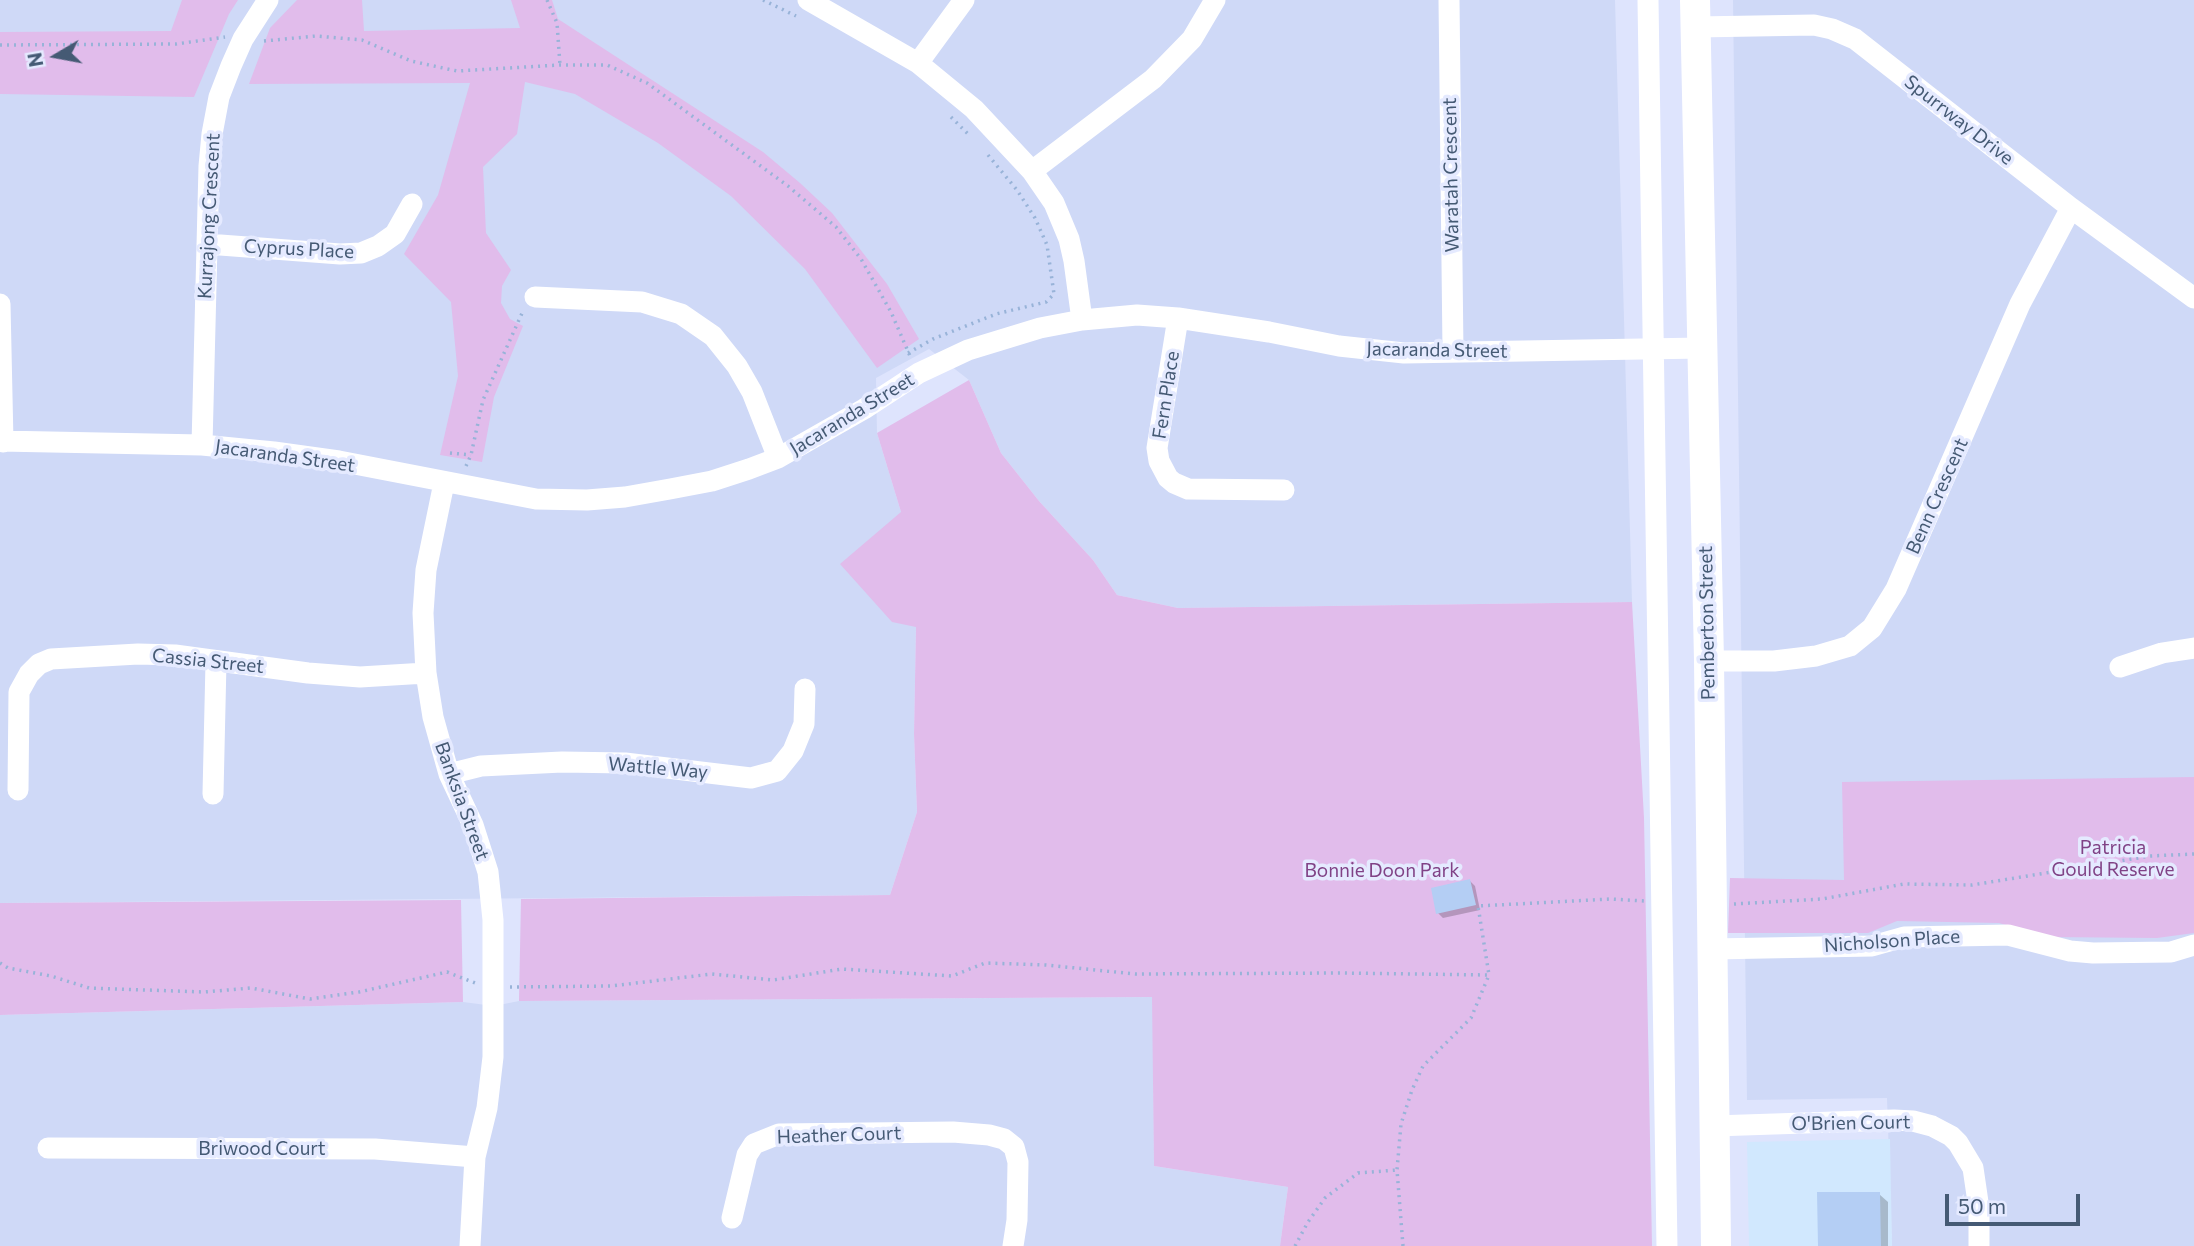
<!DOCTYPE html>
<style>
body{margin:0}
#map{position:relative;width:2194px;height:1246px;overflow:hidden;background:#dee4fd;font-family:Commissioner,sans-serif}
canvas{display:block}
.north{position:absolute;left:21px;top:21px;width:70px;height:70px;-webkit-text-stroke:5px #e5eaff;paint-order:stroke;rotate:260deg;font-size:19px;font-weight:700;line-height:28px;text-align:center;color:#455a74}
.north::after{content:'';display:block;margin:auto;width:24px;height:32px;background:#455a74;clip-path:polygon(50% 0,100% 100%,50% 72%,0 100%)}
.scale{position:absolute;left:1945px;top:1194px;width:135px;height:32px;box-sizing:border-box;border:4px solid #455a74;border-top:0;padding-left:9px;font-size:21px;line-height:24px;white-space:nowrap;color:#455a74;-webkit-text-stroke:5px #e5eaff;paint-order:stroke}
</style>
<div id="map">
<canvas width="2194" height="1246"></canvas>
<div class="north">N</div>
<div class="scale">50 m</div>
</div>
<script>
const context = document.querySelector('canvas').getContext('2d');
context.lineJoin = 'round';
function paint(path, color) { context.fillStyle = color; context.fill(path, 'evenodd'); }
const toPath = rows => new Path2D(rows.map(r => 'M' + r).join(''));
function stroke(path, color, width, dash) { context.strokeStyle = color; context.lineWidth = width; context.lineCap = dash ? 'butt' : 'round'; context.setLineDash(dash || []); context.stroke(path); }
function write(font, color, halo, rows, align = 'center') {
  context.font = font + ' Commissioner,sans-serif'; context.lineWidth = 7; context.setLineDash([]); context.textBaseline = 'middle'; context.strokeStyle = halo; context.fillStyle = color; for (const [text, x, y, turn = 0] of rows) {
    context.save(); context.translate(x, y); context.rotate((+turn || 0) * Math.PI / 180); context.textAlign = isNaN(turn) ? turn : align; if (halo) context.strokeText(text, 0, 0); context.fillText(text, 0, 0); context.restore();
  }
}
paint(toPath([
 [0,0,1615,0,1632,602,1178,608,1117,595,1093,560,1039,501,1001,453,969,380,929,349,876,378,877,433,901,512,916,627,914,734,917,812,890,895,0,903],
 [1733,0,2194,0,2194,1246,1892,1246,1887,1098,1747,1100],
 [1153,997,1154,1166,1288,1187,1280,1246,0,1246,0,1015,463,1002,494,1006,519,1001]
]), '#cfd9f7');
paint(toPath([
 [1890,1139,1892,1246,1749,1246,1747,1142]
]), '#d1e8fe');
paint(toPath([
 [182,0,238,0,229,14,194,97,0,94,0,32,171,31],
 [297,0,362,0,364,31,520,28,511,0,552,0,558,19,763,152,800,183,832,213,887,284,919,339,877,368,805,269,731,196,658,143,575,94,525,82,517,134,483,167,486,233,511,270,502,286,501,303,510,319,523,326,494,397,482,462,440,455,458,376,451,302,404,254,438,195,470,83,249,84,270,28],
 [969,380,1001,453,1039,501,1093,560,1117,595,1178,608,1632,602,1644,818,1652,1246,1280,1246,1288,1187,1154,1166,1152,997,519,1001,521,899,890,895,917,812,914,734,916,627,892,622,840,564,901,512,877,433],
 [2194,777,2194,933,2157,938,2048,937,1999,923,1897,921,1868,933,1728,933,1730,878,1844,880,1842,782],
 [461,900,463,1002,0,1015,0,903]
]), '#e1bceb');
paint(toPath([
 [1470,881,1475,886,1480,910,1443,918,1438,913],
 [1879,1194,1888,1202,1888,1246,1820,1246]
]), '#0003');
paint(toPath([
 [1470,879,1476,905,1436,914,1431,888],
 [1817,1192,1880,1192,1881,1246,1818,1246]
]), '#b4cef4');
stroke(toPath([
 [547,0,557,23,560,65],
 [763,0,796,16],
 [264,41,316,36,362,40,411,61,457,71,560,65,607,65,647,83,788,186,836,227,861,259,891,312,910,356],
 [0,45,176,44,225,37],
 [951,117,968,134],
 [908,353,933,339,996,314,1046,302,1054,294,1047,245,1035,218,1017,190,988,155],
 [450,453,471,455],
 [466,466,471,455,483,400,523,311],
 [1734,904,1822,899,1904,884,1972,885,2150,856,2194,854],
 [0,963,8,968,51,976,89,988,204,992,251,988,310,999,359,992,447,972,475,983],
 [510,987,611,986,712,974,773,980,842,969,952,976,985,963,1046,965,1135,974,1342,973,1489,975,1478,906,1611,899,1644,901],
 [1295,1246,1308,1222,1325,1198,1358,1173,1397,1170],
 [1403,1246,1397,1170,1401,1124,1412,1090,1423,1066,1471,1018,1489,975]
]), '#98b3d8', 3.5, [2, 5]);
stroke(toPath([
 [808,0,918,63,974,109,1032,171,1054,203,1069,239,1074,261,1082,320],
 [1449,0,1453,351],
 [1648,0,1667,1246],
 [1696,27,1814,25,1832,29,1855,39,2071,208,2194,298],
 [918,63,964,0],
 [1032,171,1153,79,1192,39,1215,0],
 [207,244,340,254,361,253,378,246,395,234,412,204],
 [535,297,642,302,681,314,713,336,737,366,752,392,778,458],
 [0,304,3,442],
 [1178,318,1157,448,1159,461,1168,478,1174,483,1188,489,1284,490],
 [0,441,202,445,274,452,339,461,536,499,587,500,625,497,670,489,712,481,749,469,778,458,864,409,919,373,968,350,1040,328,1082,320,1137,315,1178,318,1269,332,1339,346,1404,353,1702,348],
 [202,445,209,166,212,134,219,97,231,66,243,39,268,0],
 [444,483,426,570,423,613,426,673,433,717,449,774,473,825,488,872,493,920,493,1057,487,1108,475,1157,470,1246],
 [1709,661,1774,661,1816,656,1850,646,1872,628,1896,589,2020,304,2071,208],
 [2120,667,2162,653,2194,648],
 [449,774,481,766,562,762,625,763,751,778,777,771,793,751,804,724,805,689],
 [18,790,19,692,29,674,39,664,51,659,138,654,175,655,308,673,360,677,426,673],
 [213,794,216,662],
 [1712,949,1872,946,1904,937,2008,935,2070,951,2093,953,2171,952,2194,945],
 [1714,1126,1894,1120,1913,1121,1932,1126,1951,1136,1958,1143,1973,1168,1979,1209,1979,1246],
 [48,1148,375,1149,475,1157],
 [732,1218,747,1155,754,1144,779,1134,953,1132,989,1135,1004,1139,1014,1147,1018,1162,1017,1220,1013,1246]
]), '#fff', 21);
stroke(toPath([
 [1695,0,1709,661,1716,1246]
]), '#fff', 30);
write('19px', '#455a74', '#e5eaff', [
 ["Spurrway Drive",1959,120,38],
 ["Waratah Crescent",1451,175,-91],
 ["Kurrajong Crescent",209,216,-87],
 ["Cyprus Place",299,249,3],
 ["Jacaranda Street",1437,350,1],
 ["Fern Place",1166,395,-81],
 ["Jacaranda Street",852,414,-31],
 ["Jacaranda Street",285,456,8],
 ["Benn Crescent",1937,496,-66],
 ["Pemberton Street",1707,623,-91],
 ["Cassia Street",208,661,6],
 ["Wattle Way",658,768,5],
 ["Banksia Street",462,801,70],
 ["Nicholson Place",1892,941,-4],
 ["O'Brien Court",1851,1123,-1],
 ["Heather Court",839,1135,-2],
 ["Briwood Court",262,1149]
]);
write('19px', '#804286', '#e5eaff', [
 ["Patricia",2113,848],
 ["Gould Reserve",2113,870],
 ["Bonnie Doon Park",1382,871]
]);
</script>
